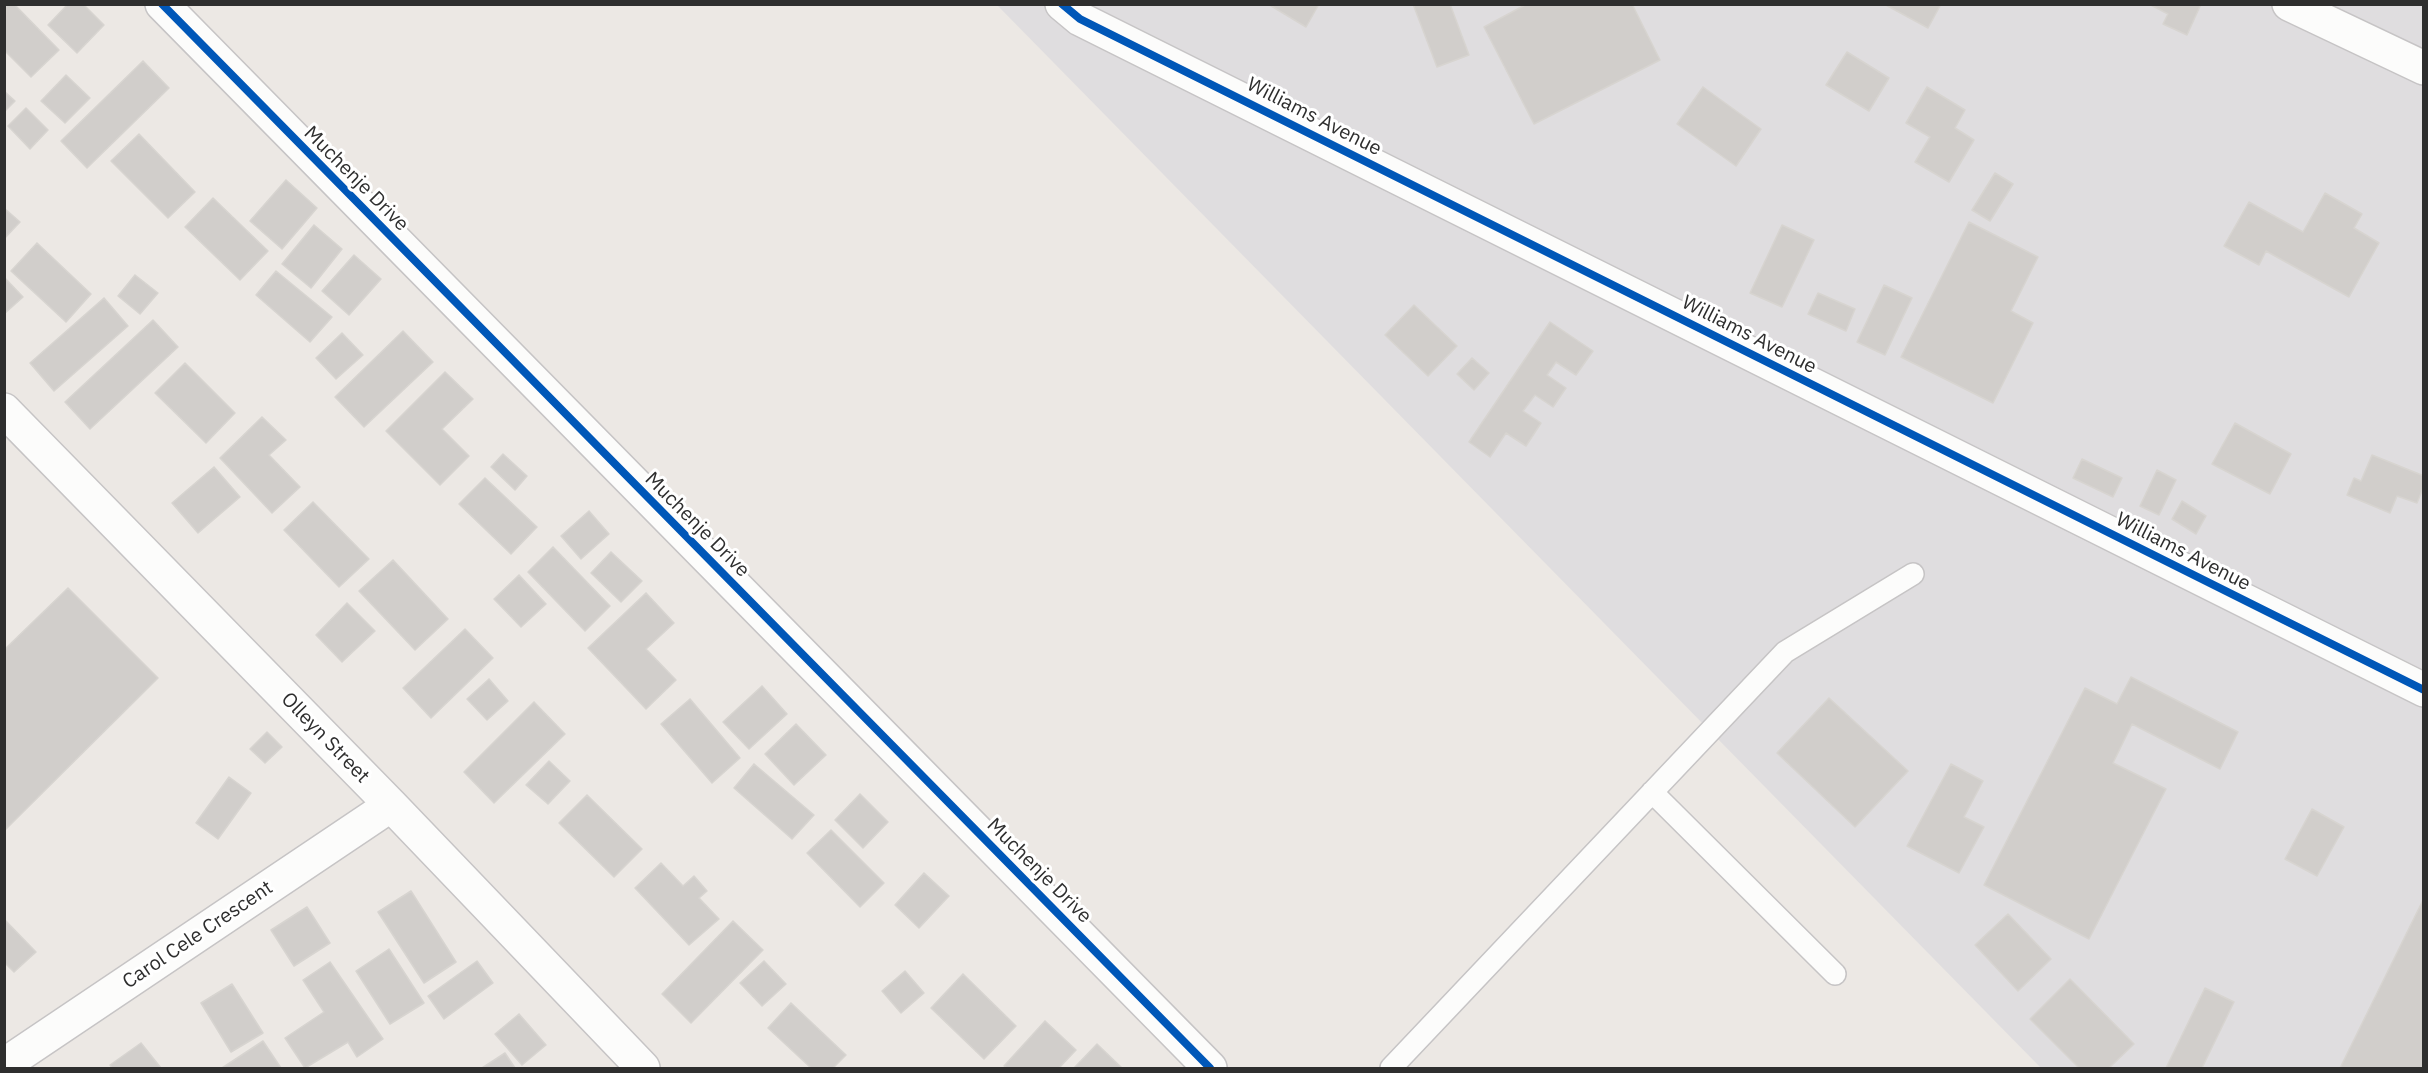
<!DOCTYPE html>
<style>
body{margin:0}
#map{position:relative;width:2428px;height:1073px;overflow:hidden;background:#ece8e4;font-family:"IBM Plex Sans",sans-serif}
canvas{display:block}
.frame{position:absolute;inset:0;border:6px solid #2e2e2e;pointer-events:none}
</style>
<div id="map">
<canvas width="2428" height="1073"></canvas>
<div class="frame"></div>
</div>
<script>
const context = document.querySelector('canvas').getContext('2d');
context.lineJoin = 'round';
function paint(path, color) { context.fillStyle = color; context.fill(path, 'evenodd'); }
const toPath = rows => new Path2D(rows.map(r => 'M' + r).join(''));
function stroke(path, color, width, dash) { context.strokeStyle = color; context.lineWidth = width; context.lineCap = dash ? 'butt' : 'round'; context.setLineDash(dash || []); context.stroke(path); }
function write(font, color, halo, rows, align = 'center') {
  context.font = font + ' "IBM Plex Sans",sans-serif'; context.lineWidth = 6; context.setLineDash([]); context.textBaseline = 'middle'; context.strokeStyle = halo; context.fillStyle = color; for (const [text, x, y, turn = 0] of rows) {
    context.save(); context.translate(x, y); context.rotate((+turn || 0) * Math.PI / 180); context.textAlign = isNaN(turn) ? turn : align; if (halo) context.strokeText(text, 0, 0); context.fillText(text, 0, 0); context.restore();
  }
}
paint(toPath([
 [997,5,2423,5,2423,1068,2041,1068]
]), '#dfdddf');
const building = toPath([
 [6,4,14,4,59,50,31,77,4,50,6,4],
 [68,4,83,4,104,25,77,53,48,25,68,4],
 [1268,4,1319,4,1306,27,1268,4],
 [1413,4,1450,4,1469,55,1437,67,1413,4],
 [1527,4,1632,4,1660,60,1534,124,1484,27,1527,4],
 [1884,4,1941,4,1928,28,1884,4],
 [2149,4,2201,4,2187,35,2163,24,2168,14,2149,4],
 [1847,52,1889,78,1869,111,1826,85,1847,52],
 [143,61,169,88,87,168,61,141,143,61],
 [66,75,90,98,65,123,41,101,66,75],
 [1703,87,1761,129,1736,166,1677,124,1703,87],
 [1927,87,1965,110,1955,128,1974,140,1949,182,1915,162,1930,137,1906,123,1927,87],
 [4,91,15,101,4,112,4,91],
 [26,108,48,130,30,149,8,126,26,108],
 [139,134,195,192,168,218,111,161,139,134],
 [1995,173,2013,184,1990,221,1972,210,1995,173],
 [286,180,317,208,282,249,250,221,286,180],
 [2325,193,2362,214,2354,228,2379,243,2349,297,2266,251,2259,265,2224,246,2249,202,2303,232,2325,193],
 [213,198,268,251,240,280,185,227,213,198],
 [4,208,20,222,4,239,4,208],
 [1969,222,2038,257,2011,311,2033,323,1993,403,1901,357,1969,222],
 [314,225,342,249,311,288,282,264,314,225],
 [1782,225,1814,240,1782,307,1750,293,1782,225],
 [37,243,91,294,66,322,11,271,37,243],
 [354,255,381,279,349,315,322,291,354,255],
 [276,271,332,317,310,342,256,295,276,271],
 [135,275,158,293,140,314,118,296,135,275],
 [4,277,23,297,4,314,4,277],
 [1884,285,1912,298,1885,355,1857,342,1884,285],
 [1818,293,1855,309,1846,331,1808,314,1818,293],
 [104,298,128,326,54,391,30,363,104,298],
 [1414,305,1457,346,1428,376,1385,335,1414,305],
 [153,320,178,347,90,429,65,402,153,320],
 [1550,322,1593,351,1576,375,1556,362,1547,375,1566,388,1553,407,1535,395,1523,411,1541,423,1526,446,1506,433,1490,457,1469,442,1550,322],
 [403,331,433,362,364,427,335,397,403,331],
 [342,333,363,355,336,379,316,358,342,333],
 [1472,358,1489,373,1474,390,1457,374,1472,358],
 [185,363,235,413,206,443,155,393,185,363],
 [445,372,473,399,442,429,469,456,440,485,386,431,445,372],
 [262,417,286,440,269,455,300,487,272,513,220,458,262,417],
 [2235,423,2291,454,2270,494,2212,464,2235,423],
 [503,454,527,476,515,490,491,467,503,454],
 [2372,455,2424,476,2424,486,2417,503,2397,496,2390,513,2347,495,2354,478,2361,481,2372,455],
 [2082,459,2122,478,2113,497,2073,478,2082,459],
 [214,467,240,497,198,533,172,503,214,467],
 [2157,470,2176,480,2159,515,2140,506,2157,470],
 [485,478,537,527,511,554,459,504,485,478],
 [2182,501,2206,516,2196,534,2172,519,2182,501],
 [313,502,369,559,339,587,284,530,313,502],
 [589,511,609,534,581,559,561,536,589,511],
 [553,547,610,606,585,631,528,572,553,547],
 [611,552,642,581,621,602,591,573,611,552],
 [393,560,448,619,415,650,359,591,393,560],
 [519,575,546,604,521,627,494,599,519,575],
 [68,588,158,678,4,831,4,650,68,588],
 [646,593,674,623,646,649,676,680,646,709,588,648,646,593],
 [347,603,375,631,342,662,316,635,347,603],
 [465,629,493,658,431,718,403,688,465,629],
 [2131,677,2238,732,2220,769,2132,724,2113,763,2166,789,2089,939,1984,885,2085,688,2117,704,2131,677],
 [489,679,508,701,487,720,467,699,489,679],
 [762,686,787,714,749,749,723,722,762,686],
 [1829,698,1908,771,1855,827,1777,753,1829,698],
 [690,699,740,758,712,783,661,724,690,699],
 [534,702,565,734,494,803,464,772,534,702],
 [796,724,826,755,794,785,765,754,796,724],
 [267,732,282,747,265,763,250,749,267,732],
 [549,761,570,781,548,804,526,785,549,761],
 [754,764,814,815,792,839,734,788,754,764],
 [1951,764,1983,781,1964,817,1984,827,1959,873,1907,846,1951,764],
 [229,777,251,793,218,839,196,823,229,777],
 [860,794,888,822,863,848,835,820,860,794],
 [587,795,642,849,614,877,559,823,587,795],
 [2312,809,2344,827,2317,876,2285,859,2312,809],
 [831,830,884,883,860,907,807,853,831,830],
 [661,863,683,886,694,876,707,891,699,898,719,919,689,945,635,888,661,863],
 [924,873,949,896,919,928,895,905,924,873],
 [411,891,456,962,424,983,378,912,411,891],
 [2424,898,2424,1068,2340,1068,2424,898],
 [307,907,330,943,294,966,271,930,307,907],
 [2008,914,2051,959,2018,991,1975,945,2008,914],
 [4,919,36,952,14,972,4,962,4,919],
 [733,921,763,950,691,1023,662,994,733,921],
 [389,949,424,1003,390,1024,356,971,389,949],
 [477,961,493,983,444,1019,428,996,477,961],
 [764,961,786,984,762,1006,740,983,764,961],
 [330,962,383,1039,357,1057,348,1042,305,1068,285,1038,324,1012,303,980,330,962],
 [905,971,924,993,901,1013,882,991,905,971],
 [963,974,1016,1026,984,1059,931,1008,963,974],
 [2070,979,2134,1044,2109,1068,2079,1068,2030,1019,2070,979],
 [232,984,263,1033,231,1052,201,1003,232,984],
 [2205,988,2234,1002,2202,1068,2166,1068,2205,988],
 [791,1003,846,1055,833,1068,811,1068,768,1028,791,1003],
 [519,1014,546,1045,522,1065,495,1034,519,1014],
 [1045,1021,1076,1050,1059,1068,1007,1068,1004,1066,1045,1021],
 [263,1041,281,1068,222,1068,263,1041],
 [141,1043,161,1068,112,1068,110,1065,141,1043],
 [1097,1044,1122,1068,1074,1068,1097,1044],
 [505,1053,515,1068,482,1068,505,1053]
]);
paint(building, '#d1cecb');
stroke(building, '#d7d4d0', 1.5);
const service = toPath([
 [1652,792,1835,974],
 [1391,1068,1785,652,1913,574]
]);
const minor = toPath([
 [162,4,1210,1068],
 [1062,4,1080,19,2424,690],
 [2289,4,2424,68],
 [4,410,391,805,643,1068],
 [4,1065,391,805]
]);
stroke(service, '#c6c4c5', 24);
stroke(minor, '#c6c4c5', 36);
stroke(service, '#fcfcfb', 21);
stroke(minor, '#fcfcfb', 33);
stroke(toPath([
 [162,4,1210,1068],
 [1062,4,1080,19,2424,690]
]), '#0057b8', 8);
write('20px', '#2e2e2e', '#fff', [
 ["Williams Avenue",1314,117,27],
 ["Muchenje Drive",356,179,45],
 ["Williams Avenue",1749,335,27],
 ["Muchenje Drive",697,525,45],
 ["Williams Avenue",2183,552,27],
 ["Olleyn Street",325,738,46],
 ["Muchenje Drive",1039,871,45],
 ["Carol Cele Crescent",198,935,-34]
]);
</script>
